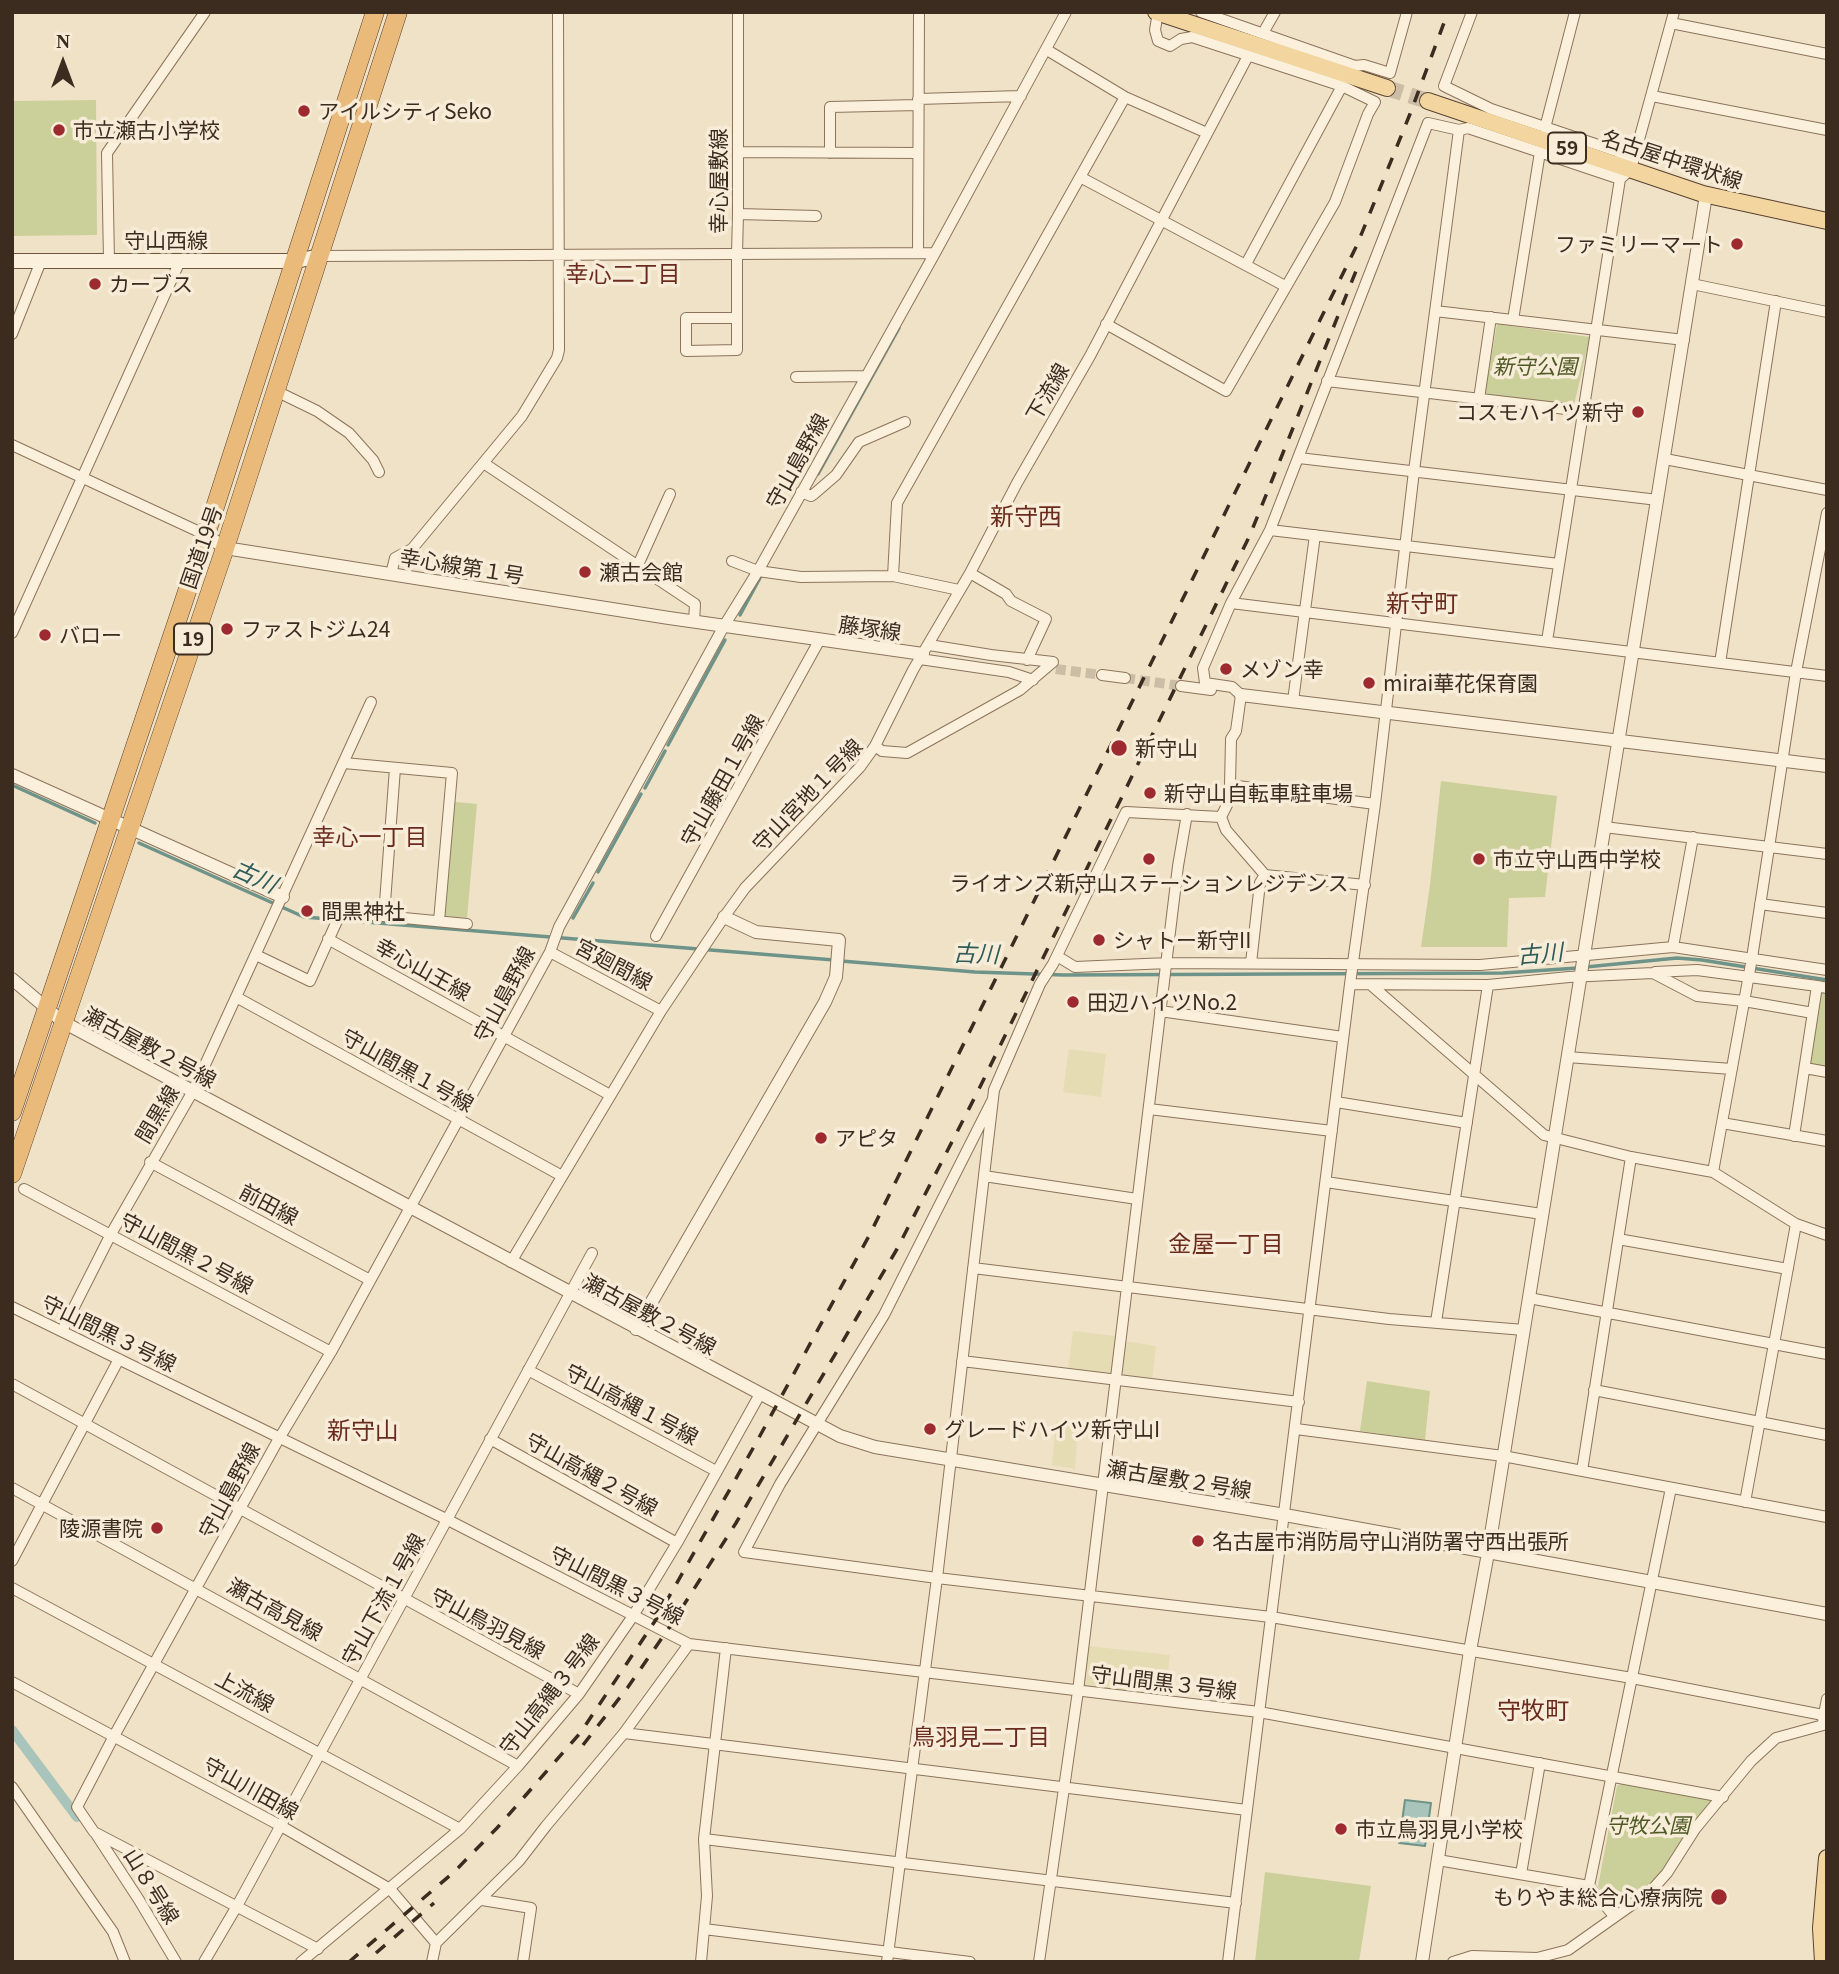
<!DOCTYPE html>
<meta charset="utf-8">
<style>
body{margin:0}
#map{position:relative;width:1839px;height:1974px;overflow:hidden;background:#f0e2c7;font-family:Georgia,serif}
canvas{display:block}
.frame{position:absolute;inset:0;border:14px solid #3c2c20;pointer-events:none}
.north{position:absolute;left:28px;top:28px;width:70px;height:70px;-webkit-text-stroke:5px #f7ecd7;paint-order:stroke;rotate:0deg;font-size:19px;font-weight:700;line-height:28px;text-align:center;color:#3c2c20}
.north::after{content:'';display:block;margin:auto;width:24px;height:32px;background:#3c2c20;clip-path:polygon(50% 0,100% 100%,50% 72%,0 100%)}
</style>
<div id="map">
<canvas width="1839" height="1974"></canvas>
<div class="frame"></div>
<div class="north">N</div>
</div>
<script>
const context = document.querySelector('canvas').getContext('2d');
context.lineJoin = 'round';
function paint(path, color) { context.fillStyle = color; context.fill(path, 'evenodd'); }
const toPath = rows => new Path2D(rows.map(r => 'M' + r).join(''));
function stroke(path, color, width, dash) { context.strokeStyle = color; context.lineWidth = width; context.lineCap = dash ? 'butt' : 'round'; context.setLineDash(dash || []); context.stroke(path); }
function write(font, color, halo, rows, align = 'center') {
  context.font = font + ' Georgia,"Noto Sans JP",serif'; context.lineWidth = 7; context.setLineDash([]); context.textBaseline = 'middle'; context.strokeStyle = halo; context.fillStyle = color; for (const [text, x, y, turn = 0] of rows) {
    context.save(); context.translate(x, y); context.rotate((+turn || 0) * Math.PI / 180); context.textAlign = isNaN(turn) ? turn : align; if (halo) context.strokeText(text, 0, 0); context.fillText(text, 0, 0); context.restore();
  }
}
paint(toPath([
 [1069,1049,1106,1054,1101,1097,1063,1092],
 [1073,1331,1116,1336,1113,1376,1068,1370],
 [1125,1341,1156,1346,1152,1382,1122,1378],
 [1056,1421,1078,1425,1075,1469,1052,1465],
 [1088,1646,1170,1655,1165,1699,1086,1689,1083,1685]
]), '#e6dcb4');
paint(toPath([
 [96,100,97,235,12,236,12,101],
 [1497,324,1590,337,1574,405,1556,405,1484,396],
 [1441,781,1557,796,1545,897,1509,898,1507,947,1421,947,1430,885],
 [455,802,477,804,467,918,444,916],
 [1820,990,1827,991,1827,1069,1809,1065],
 [1367,1381,1430,1391,1425,1440,1360,1431],
 [1623,1783,1708,1797,1712,1803,1679,1844,1654,1883,1618,1910,1614,1909,1598,1886,1617,1786],
 [1265,1872,1371,1886,1359,1962,1255,1962]
]), '#cbcf9a');
const water = toPath([
 [1405,1800,1431,1803,1425,1846,1399,1843,1405,1800]
]);
paint(water, '#a8c4bb');
stroke(water, '#6e9388', 2);
stroke(toPath([
 [818,474,899,328],
 [740,615,761,576],
 [668,745,725,640],
 [12,785,95,823],
 [645,788,665,751],
 [139,843,304,917,834,960],
 [598,872,641,794],
 [573,918,593,883],
 [841,961,975,972,1064,975,1503,973,1578,968],
 [1586,967,1677,958,1702,960,1827,980]
]), '#6e9388', 3.5);
stroke(toPath([
 [12,1730,77,1817]
]), '#a8c4bb', 10);
stroke(toPath([
 [1041,667,1102,675],
 [1125,678,1181,686]
]), '#ccbea6', 10, [10, 5]);
stroke(toPath([
 [1387,88,1428,101]
]), '#ccbea6', 16, [16, 8]);
const minor = toPath([
 [1201,12,1355,66,1364,65,1390,73,1407,12],
 [1472,12,1444,86,1491,109,1619,152,1631,169],
 [1671,23,1827,54],
 [1263,33,1275,12],
 [1047,50,1125,97,1207,133],
 [1652,96,1827,130],
 [918,99,1021,96],
 [1545,128,1575,12],
 [738,152,918,153],
 [830,153,830,107,918,105],
 [1080,177,1285,286],
 [738,214,816,216],
 [918,253,919,12],
 [320,256,935,253],
 [109,261,107,153,205,12],
 [1246,264,1342,86],
 [1692,284,1827,312],
 [1435,311,1684,340],
 [737,318,686,318,686,351,737,350,737,254,738,214,738,12],
 [1513,320,1540,152],
 [1106,324,1226,391,1335,202,1368,114,1375,102,1342,86,1192,37,1181,39,1170,46,1158,41,1155,30,1158,12],
 [12,334,41,261],
 [796,377,866,376],
 [1327,381,1583,411],
 [276,391,317,411,349,433,373,460,379,472],
 [1479,399,1491,317],
 [12,445,206,535],
 [1299,458,1658,500],
 [1665,459,1827,490],
 [485,464,695,604,694,622],
 [801,492,811,496,814,494,836,475,859,442,905,422],
 [1270,530,1559,564],
 [732,561,758,571,801,577,893,576,959,590],
 [638,565,670,494],
 [970,573,1006,594,1011,601,1046,619,1027,660],
 [391,574,395,558,412,549,522,416,557,358,559,350,558,12],
 [893,576,897,503,1125,97],
 [1231,603,1827,676],
 [12,633,180,261],
 [1547,641,1620,179,1631,169,1674,12],
 [920,659,1009,672,1033,680],
 [1720,663,1776,301],
 [1102,675,1125,678],
 [1181,686,1211,690],
 [1241,695,1232,687,1205,683,1203,668,1231,603,1270,530,1428,123,1459,130,1468,128,1620,179],
 [1241,695,1236,731,1231,739,1230,785,1227,805,1221,817,1226,830,1265,875,1365,885],
 [1293,701,1315,535],
 [875,746,882,751,907,753,1020,690,1053,662,991,655,929,645],
 [344,763,452,773,439,921],
 [1230,785,1375,804],
 [1604,827,1827,854],
 [1760,904,1827,913],
 [384,916,395,768],
 [656,936,819,641],
 [328,939,610,1095],
 [1673,947,1693,837],
 [550,952,661,1011],
 [256,955,310,981,341,912,467,924],
 [1057,956,1075,967,1168,963,1480,965,1673,947,1827,970],
 [1251,963,1260,883,1265,875],
 [1655,972,1697,970,1817,986],
 [1350,984,1488,985,1569,977,1653,973,1697,996,1744,1001,1813,1013],
 [1371,985,1544,1135,1631,1157,1713,1172,1796,1224,1827,1235],
 [236,997,562,1176],
 [1160,1011,1343,1037],
 [1567,1057,1732,1069],
 [1805,1068,1827,1072],
 [993,1099,884,1315,780,1484,744,1552,937,1578,1271,1617,1632,1678,1823,1715],
 [1336,1102,1467,1123],
 [1149,1109,1332,1131],
 [1722,1123,1827,1141],
 [1794,1136,1817,986,1827,988],
 [150,1162,370,1280],
 [1713,1172,1752,958,1796,672,1827,513],
 [984,1176,1137,1199],
 [1326,1182,1542,1214],
 [24,1189,331,1352],
 [1618,1239,1788,1269],
 [511,1262,661,1011,724,917,745,888,860,767,875,746,913,670,970,573,1017,483,1090,356,1248,56],
 [973,1268,1389,1319,1524,1330],
 [1529,1298,1827,1354],
 [12,1307,448,1520,689,1644,1259,1712,1723,1797],
 [1436,1322,1488,985],
 [62,1331,111,1234,193,1091,371,702],
 [962,1361,1299,1402],
 [528,1370,716,1471],
 [12,1384,579,1694],
 [1594,1390,1827,1435],
 [1296,1429,1503,1456,1827,1517],
 [490,1439,677,1543],
 [1582,1471,1631,1157],
 [12,1488,518,1766],
 [1745,1502,1796,1224],
 [12,1561,119,1359],
 [12,1588,460,1829],
 [12,1682,281,1826,390,1889,436,1943,432,1962],
 [1823,1719,1827,1699],
 [624,1733,1247,1810],
 [12,1787,113,1932,125,1962],
 [96,1834,139,1900,176,1962],
 [704,1839,1236,1903],
 [1438,1860,1589,1886,1614,1916],
 [1521,1874,1540,1763],
 [1589,1886,1671,1488],
 [482,1900,531,1908,523,1962],
 [704,1929,970,1962],
 [436,1943,519,1861,546,1826,624,1733,689,1644],
 [318,1949,94,1832,77,1807,114,1736,277,1442,331,1352,550,952,559,927,724,626,758,571,935,253,1066,12],
 [204,1962,237,1906,592,1253],
 [301,1962,460,1829,518,1766,579,1694,633,1616,677,1543,760,1394],
 [701,1962,707,1896,704,1839,726,1648],
 [887,1962,937,1578,994,1090,1040,984,1053,964,1126,812,1221,817],
 [1039,1962,1078,1691,1178,866,1187,814],
 [1228,1962,1350,984,1375,804,1414,471,1459,130],
 [1453,1962,1472,1956,1537,1958,1568,1950,1650,1892,1667,1873,1695,1829,1751,1761,1776,1738,1827,1724]
]);
const tertiary = toPath([
 [206,535,225,548,669,618,923,654],
 [1241,695,1827,766],
 [12,775,283,897],
 [12,979,63,1022,840,1436,875,1447,1285,1515,1827,1614],
 [636,1329,825,1002,836,977,839,940,756,932,724,917],
 [1422,1962,1470,1651,1488,1553,1706,195]
]);
const secondary = toPath([
 [12,261,296,261,320,256]
]);
const primary = toPath([
 [1156,12,1387,88],
 [1428,101,1703,194,1827,221],
 [1823,1962,1821,1928,1827,1858]
]);
const trunk = toPath([
 [12,1112,206,535,375,12],
 [12,1174,225,548,398,12]
]);
stroke(minor, '#8c745c', 12);
stroke(tertiary, '#8c745c', 14);
stroke(secondary, '#6e553f', 16);
stroke(primary, '#5a4230', 18);
stroke(trunk, '#5a4230', 19);
stroke(minor, '#faf0db', 10);
stroke(tertiary, '#faf0db', 12);
stroke(secondary, '#faf0db', 14);
stroke(primary, '#f3d69f', 16);
stroke(trunk, '#eaba7b', 18);
stroke(toPath([
 [583,1745,628,1687,671,1625,736,1523,897,1249,977,1093,1250,535,1360,261],
 [376,1953,434,1903],
 [349,1962,454,1872,497,1828,581,1732,657,1618,756,1443,870,1234,1357,245,1410,114,1448,12]
]), '#3c2c20', 3.5, [12, 12]);
for (const [x, y, r, color] of [
 [304,111,7,"#9d2a2f"],
 [59,130,7,"#9d2a2f"],
 [1737,244,7,"#9d2a2f"],
 [95,284,7,"#9d2a2f"],
 [1638,412,7,"#9d2a2f"],
 [585,572,7,"#9d2a2f"],
 [227,629,7,"#9d2a2f"],
 [45,635,7,"#9d2a2f"],
 [1226,669,7,"#9d2a2f"],
 [1369,683,7,"#9d2a2f"],
 [1119,748,9,"#9d2a2f"],
 [1150,793,7,"#9d2a2f"],
 [1149,859,7,"#9d2a2f"],
 [1479,859,7,"#9d2a2f"],
 [307,911,7,"#9d2a2f"],
 [1099,940,7,"#9d2a2f"],
 [1073,1002,7,"#9d2a2f"],
 [821,1138,7,"#9d2a2f"],
 [930,1429,7,"#9d2a2f"],
 [157,1528,7,"#9d2a2f"],
 [1198,1541,7,"#9d2a2f"],
 [1341,1829,7,"#9d2a2f"],
 [1719,1897,9,"#9d2a2f"]
]) { const dot = new Path2D(); dot.arc(x, y, r, 0, 2 * Math.PI); context.fillStyle = color; context.fill(dot); stroke(dot, '#f7ecd7', 2.5); }
for (const [x, y, w] of [
 [1567,148,38],
 [193,639,38]
]) { const box = new Path2D(); box.roundRect(x - w / 2, y - 15.5, w, 31, 5); context.fillStyle = '#f7ecd7'; context.fill(box); stroke(box, '#3c2c20', 2); }
write('bold 19px', '#3c2c20', null, [
 ["59",1567,148],
 ["19",193,639]
]);
write('21px', '#3c2c20', '#f7ecd7', [
 ["アイルシティSeko",318,111],
 ["市立瀬古小学校",73,130],
 ["ファミリーマート",1723,244,"right"],
 ["カーブス",109,284],
 ["コスモハイツ新守",1624,412,"right"],
 ["瀬古会館",599,572],
 ["ファストジム24",241,629],
 ["バロー",59,635],
 ["メゾン幸",1240,669],
 ["mirai華花保育園",1383,683],
 ["新守山",1135,748],
 ["新守山自転車駐車場",1164,793],
 ["市立守山西中学校",1493,859],
 ["ライオンズ新守山ステーションレジデンス",1149,883,"center"],
 ["間黒神社",321,911],
 ["シャトー新守II",1113,940],
 ["田辺ハイツNo.2",1087,1002],
 ["アピタ",835,1138],
 ["グレードハイツ新守山I",944,1429],
 ["陵源書院",143,1528,"right"],
 ["名古屋市消防局守山消防署守西出張所",1212,1541],
 ["市立鳥羽見小学校",1355,1829],
 ["もりやま総合心療病院",1703,1897,"right"]
], 'left');
write('21px', '#3c2c20', '#f7ecd7', [
 ["名古屋中環状線",1672,159,18],
 ["幸心屋敷線",718,181,-90],
 ["守山西線",166,240],
 ["下流線",1047,392,-60],
 ["守山島野線",797,461,-61],
 ["国道19号",201,547,-71],
 ["幸心線第１号",462,566,9],
 ["藤塚線",870,628,8],
 ["守山藤田１号線",722,780,-61],
 ["守山宮地１号線",807,795,-46],
 ["宮廻間線",614,964,28],
 ["幸心山王線",423,969,29],
 ["守山島野線",504,994,-62],
 ["瀬古屋敷２号線",150,1047,28],
 ["守山間黒１号線",408,1070,29],
 ["間黒線",157,1114,-59],
 ["前田線",269,1204,28],
 ["守山間黒２号線",187,1253,28],
 ["瀬古屋敷２号線",650,1314,28],
 ["守山間黒３号線",109,1333,26],
 ["守山高縄１号線",632,1404,28],
 ["守山高縄２号線",592,1474,29],
 ["瀬古屋敷２号線",1179,1479,9],
 ["守山島野線",229,1490,-62],
 ["守山間黒３号線",617,1585,27],
 ["守山下流１号線",383,1599,-61],
 ["瀬古高見線",275,1609,29],
 ["守山鳥羽見線",488,1623,28],
 ["守山間黒３号線",1164,1682,7],
 ["上流線",245,1691,28],
 ["守山高縄３号線",549,1694,-52],
 ["守山川田線",251,1788,29],
 ["山８号線",152,1886,58]
]);
write('italic 21px', '#4e5926', '#f7ecd7', [
 ["新守公園",1535,366],
 ["守牧公園",1648,1825]
]);
write('23px', '#6a2b1e', '#f7ecd7', [
 ["幸心二丁目",623,273],
 ["幸心一丁目",370,836],
 ["金屋一丁目",1226,1243],
 ["鳥羽見二丁目",981,1736]
]);
write('italic 23px', '#2f5c58', '#f7ecd7', [
 ["古川",255,876,24],
 ["古川",976,953,2],
 ["古川",1540,953,-5]
]);
write('24px', '#6a2b1e', '#f7ecd7', [
 ["新守西",1026,516],
 ["新守町",1422,603],
 ["新守山",363,1430],
 ["守牧町",1533,1710]
]);
</script>
